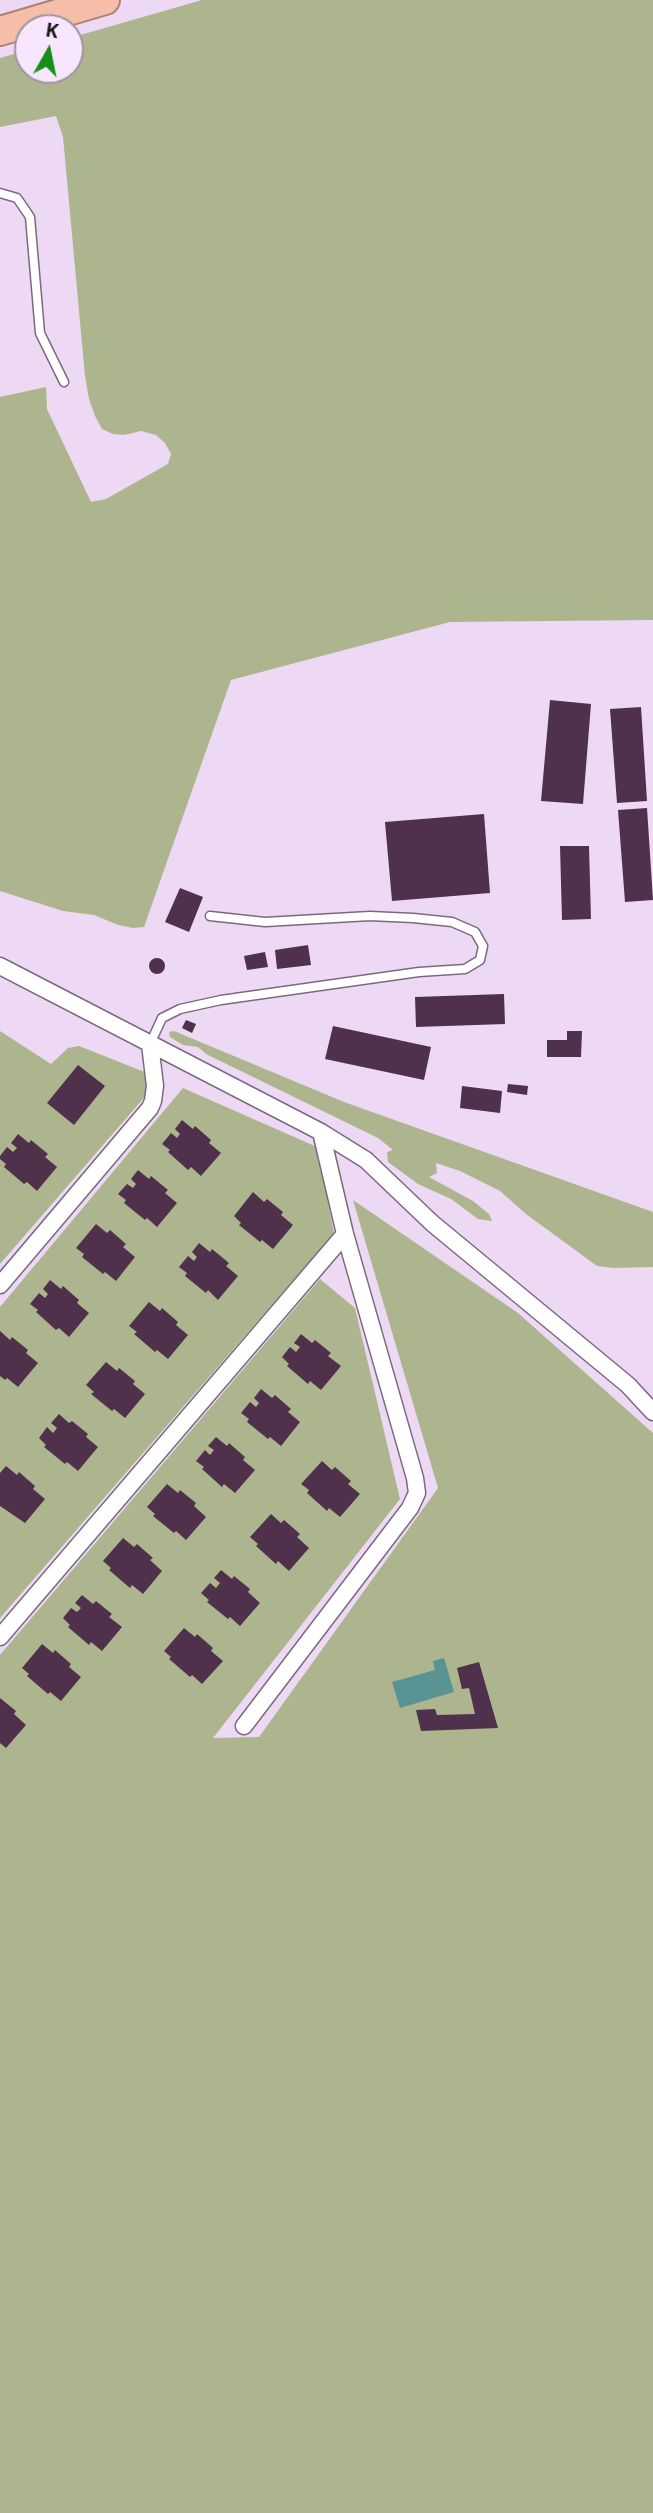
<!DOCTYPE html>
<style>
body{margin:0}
#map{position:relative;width:653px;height:2513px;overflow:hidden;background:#edd9f3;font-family:"Open Sans",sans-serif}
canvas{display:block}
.north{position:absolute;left:14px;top:14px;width:70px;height:70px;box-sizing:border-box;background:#f8e7fc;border:2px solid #a093a3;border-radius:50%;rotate:9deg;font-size:19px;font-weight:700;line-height:28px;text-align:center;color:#1b141d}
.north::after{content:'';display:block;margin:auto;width:24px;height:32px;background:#178e18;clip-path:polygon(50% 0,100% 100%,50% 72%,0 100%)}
</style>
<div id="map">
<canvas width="653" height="2513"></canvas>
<div class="north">K</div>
</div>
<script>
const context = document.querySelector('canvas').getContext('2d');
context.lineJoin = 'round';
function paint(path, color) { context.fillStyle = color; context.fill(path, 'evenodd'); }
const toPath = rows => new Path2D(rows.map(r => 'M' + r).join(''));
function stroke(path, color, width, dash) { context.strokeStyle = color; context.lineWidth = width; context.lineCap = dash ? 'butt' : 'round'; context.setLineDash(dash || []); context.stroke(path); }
paint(toPath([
 [202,0,653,0,653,620,450,622,231,680,144,927,133,928,118,925,94,915,63,911,0,891,0,397,46,387,47,409,91,502,106,499,168,464,171,454,165,443,156,435,141,431,124,435,113,434,102,429,95,416,89,399,85,376,63,137,56,116,0,127,0,58,28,50,28,70,70,70,70,38],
 [0,1031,51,1064,68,1048,79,1046,147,1073,149,1092,0,1264],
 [174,1031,344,1102,653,1212,653,1267,613,1268,597,1266,526,1214,500,1191,460,1171,436,1163,437,1173,429,1177,473,1201,489,1214,492,1221,478,1219,451,1199,418,1184,388,1162,387,1152,393,1150,378,1138,206,1054,198,1047,183,1045,170,1037,169,1032],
 [183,1088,317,1147,334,1233,0,1618,0,1307],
 [353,1200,518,1313,653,1433,653,2513,0,2513,0,1655,320,1279,355,1308,400,1499,213,1738,259,1737,438,1488]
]), '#adb58f');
paint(toPath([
 [444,1658,454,1692,400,1708,392,1682,435,1670,433,1661]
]), '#5a9394');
paint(toPath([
 [550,700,591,704,583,804,541,801],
 [641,707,647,801,617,803,610,709],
 [647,808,653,900,625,902,618,810],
 [484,814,490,893,392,901,385,822],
 [560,846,589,846,591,919,562,920],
 [180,888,203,897,189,932,165,922],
 [308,945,311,965,277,969,275,950],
 [265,952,268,967,247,970,244,956],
 '149 966a8 8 0 1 1 16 0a8 8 0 1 1-16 0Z',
 [504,994,505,1024,416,1027,415,997],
 [186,1020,196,1024,192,1033,182,1028],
 [333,1026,431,1047,424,1080,325,1059],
 [567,1031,582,1031,581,1057,547,1057,547,1040,567,1040],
 [78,1065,105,1086,74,1125,47,1103],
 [508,1084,528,1086,527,1095,507,1092],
 [462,1086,502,1091,500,1113,460,1108],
 [182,1120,193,1129,195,1126,211,1140,209,1143,221,1153,201,1176,191,1167,188,1170,168,1152,170,1150,162,1144,171,1133,177,1138,180,1134,175,1129],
 [18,1134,29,1143,31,1140,48,1154,45,1157,57,1167,37,1191,27,1182,24,1184,4,1167,6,1164,0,1159,0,1156,7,1147,13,1152,17,1148,11,1143],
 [138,1170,149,1179,151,1176,168,1190,165,1193,177,1203,157,1227,147,1218,145,1220,124,1203,126,1200,118,1194,127,1184,133,1188,136,1184,131,1179],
 [253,1192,264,1202,267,1199,283,1212,281,1215,293,1225,273,1249,262,1240,260,1242,239,1225,241,1223,234,1216],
 [96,1224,107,1233,110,1230,126,1244,123,1247,135,1257,116,1281,105,1272,103,1274,82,1257,84,1254,76,1248],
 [199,1243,210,1252,212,1249,229,1263,226,1266,238,1276,218,1300,208,1290,206,1293,185,1276,187,1273,179,1267,188,1256,194,1261,197,1257,192,1252],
 [50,1280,61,1289,63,1286,79,1300,77,1303,89,1313,69,1337,59,1328,56,1330,36,1312,38,1310,30,1304,39,1293,45,1298,48,1294,43,1289],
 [149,1302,160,1311,162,1308,178,1322,176,1325,188,1335,168,1359,157,1350,155,1352,134,1334,137,1332,129,1326],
 [0,1331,10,1340,12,1337,28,1350,26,1353,38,1363,18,1387,7,1378,5,1380,0,1376],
 [301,1334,312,1343,315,1340,331,1353,328,1356,341,1366,321,1390,310,1381,308,1384,287,1366,289,1364,282,1357,290,1347,296,1352,300,1347,294,1343],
 [106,1362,117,1371,119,1368,135,1381,133,1384,145,1394,125,1418,114,1409,112,1411,91,1394,94,1392,86,1385],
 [261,1389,272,1398,275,1395,291,1409,288,1412,300,1422,281,1446,270,1437,268,1439,247,1422,249,1419,241,1413,250,1402,256,1407,259,1403,254,1398],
 [59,1414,69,1423,72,1421,88,1434,86,1437,98,1447,78,1471,67,1462,65,1464,44,1447,46,1445,39,1438,47,1427,53,1433,57,1428,51,1423],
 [216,1437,227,1446,229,1443,245,1457,243,1460,255,1470,235,1493,224,1484,222,1487,202,1469,204,1467,196,1461,205,1450,210,1455,214,1450,208,1446],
 [322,1461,332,1470,335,1467,351,1481,348,1484,360,1494,340,1517,329,1508,327,1511,307,1493,309,1490,301,1484],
 [6,1466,17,1475,19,1472,35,1486,33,1489,45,1499,25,1523,0,1506,0,1473],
 [167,1484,178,1493,180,1490,196,1503,194,1506,206,1517,186,1540,176,1531,174,1533,153,1516,155,1514,147,1507],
 [271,1514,281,1523,284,1520,300,1534,297,1537,309,1548,289,1571,278,1561,276,1564,256,1546,258,1544,250,1537],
 [123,1538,134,1547,137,1544,153,1558,150,1560,162,1571,143,1594,132,1585,130,1588,109,1570,111,1568,103,1561],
 [221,1570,232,1579,234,1576,250,1589,248,1592,260,1603,240,1626,230,1617,228,1619,207,1602,209,1600,201,1593,210,1583,216,1588,220,1583,214,1578],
 [82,1595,93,1604,96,1601,112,1614,109,1617,122,1627,102,1651,91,1642,89,1645,68,1627,70,1625,63,1618,71,1608,77,1612,81,1608,75,1603],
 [184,1628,195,1637,197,1634,213,1648,211,1651,223,1661,202,1684,192,1675,190,1677,169,1659,171,1657,164,1651],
 [42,1644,53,1653,55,1650,71,1664,69,1667,81,1677,61,1701,50,1692,48,1694,27,1676,29,1674,22,1668],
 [479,1662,498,1728,421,1731,416,1710,435,1709,437,1715,475,1714,469,1688,462,1689,457,1668],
 [0,1698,16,1711,14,1714,26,1725,6,1748,0,1743]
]), '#4f314b');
const lane = toPath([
 [0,193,17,198,30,217,40,333,64,382],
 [150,1044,162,1018,180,1009,221,1000,419,972,465,969,480,960,483,946,475,932,452,922,413,918,370,916,265,922,210,916]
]);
const street = toPath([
 [0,966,321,1132,366,1160,432,1223,628,1385,653,1412],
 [0,1285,150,1108,153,1101,155,1086,150,1044],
 [0,1637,345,1234],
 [244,1726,410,1508,417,1493,415,1478,345,1234,321,1132]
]);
const highway = toPath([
 [0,31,105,0]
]);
stroke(lane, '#7b6980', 11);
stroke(street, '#7b6980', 19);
stroke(highway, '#a98278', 32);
stroke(lane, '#fff', 8);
stroke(street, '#fff', 16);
stroke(highway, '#f5bea9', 28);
</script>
